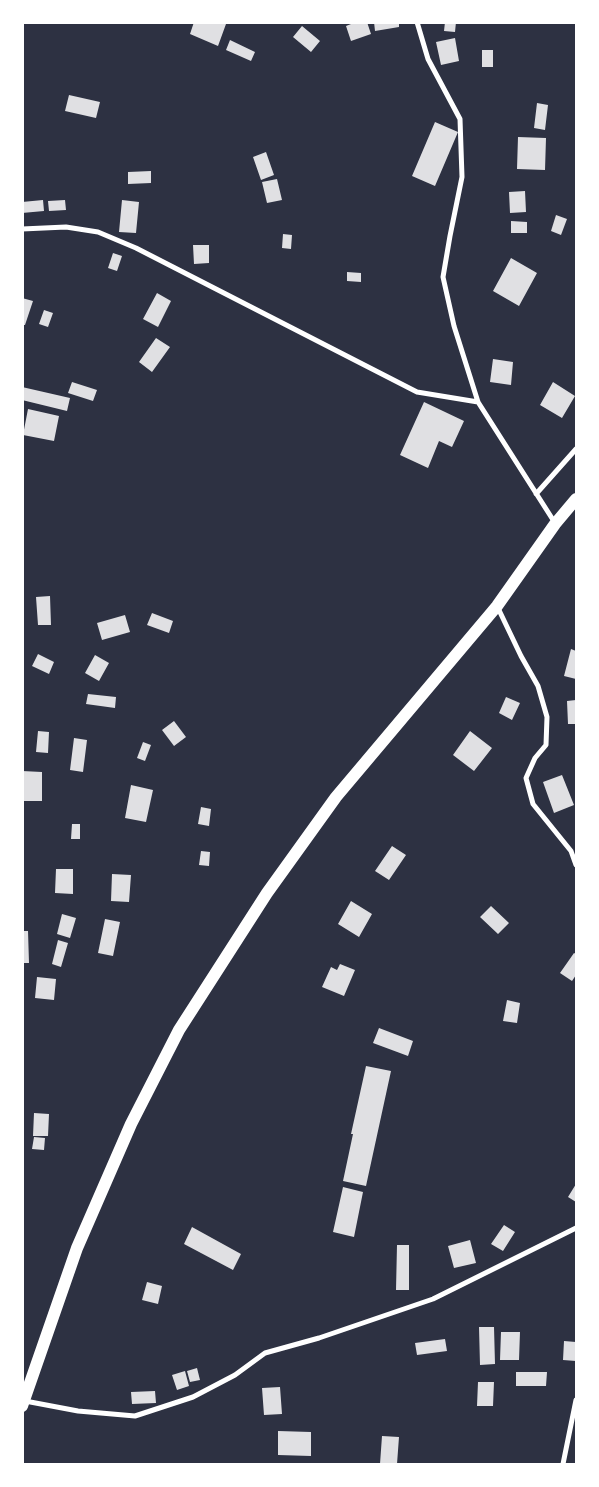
<!DOCTYPE html>
<style>
body{margin:0}
#map{position:relative;width:599px;height:1487px;overflow:hidden;background:#2d3142;font-family:"Archivo Narrow",sans-serif}
canvas{display:block}
.frame{position:absolute;inset:0;border:24px solid #fff;pointer-events:none}
</style>
<div id="map">
<canvas width="599" height="1487"></canvas>
<div class="frame"></div>
</div>
<script>
const context = document.querySelector('canvas').getContext('2d');
context.lineJoin = 'round';
function paint(path, color) { context.fillStyle = color; context.fill(path, 'evenodd'); }
const toPath = rows => new Path2D(rows.map(r => 'M' + r).join(''));
function stroke(path, color, width, dash) { context.strokeStyle = color; context.lineWidth = width; context.lineCap = dash ? 'butt' : 'round'; context.setLineDash(dash || []); context.stroke(path); }
paint(toPath([
 [194,22,221,22,226,24,218,46,190,34],
 [356,22,367,22,371,34,351,41,346,26],
 [374,22,399,22,399,27,375,31],
 [445,22,456,22,455,32,444,31],
 [302,26,320,41,311,52,293,37],
 [455,38,459,61,441,65,436,42],
 [230,40,255,52,251,61,226,50],
 [482,50,493,50,493,67,482,67],
 [69,95,100,102,96,118,65,111],
 [537,103,548,105,545,130,534,128],
 [435,122,458,132,435,186,412,176],
 [518,137,546,138,545,170,517,169],
 [266,152,274,175,261,180,253,157],
 [151,171,151,183,128,184,128,172],
 [277,179,282,200,267,203,262,182],
 [525,191,526,212,510,213,509,192],
 [43,200,44,211,22,213,22,202],
 [65,200,66,210,49,211,48,201],
 [122,200,139,202,136,233,119,232],
 [556,215,567,219,561,235,551,231],
 [511,221,527,222,527,233,511,233],
 [283,234,292,235,291,249,282,248],
 [193,245,209,245,209,263,194,264],
 [113,253,122,256,117,271,108,268],
 [511,258,537,273,519,306,493,291],
 [347,272,361,273,361,282,347,281],
 [157,293,171,301,158,327,143,319],
 [22,298,33,301,25,325,22,325],
 [44,310,53,313,48,327,39,324],
 [156,338,170,347,152,372,139,362],
 [493,359,513,362,511,385,490,382],
 [72,382,97,390,93,401,68,393],
 [553,382,575,396,562,418,540,405],
 [22,387,70,398,67,411,22,400],
 [424,402,464,421,452,447,439,441,428,468,400,455],
 [28,409,59,416,54,441,23,435],
 [50,596,51,625,38,625,36,597],
 [152,613,173,621,169,633,147,625],
 [125,615,130,632,102,640,97,623],
 [571,649,576,651,576,679,564,676],
 [38,654,54,662,49,674,32,666],
 [95,655,109,663,99,681,85,673],
 [88,694,116,697,115,708,86,704],
 [506,697,520,703,512,720,499,713],
 [576,700,576,724,568,724,567,701],
 [174,721,186,737,174,746,162,730],
 [38,731,49,732,48,753,36,752],
 [470,731,492,748,474,771,453,755],
 [74,738,87,740,83,772,70,770],
 [143,742,151,745,145,761,137,758],
 [22,771,42,772,42,801,22,801],
 [562,775,574,805,554,813,543,782],
 [131,785,153,790,146,822,125,818],
 [201,807,211,809,209,826,198,824],
 [72,824,80,824,80,839,71,839],
 [392,846,406,855,389,880,375,871],
 [201,851,210,852,209,866,199,865],
 [56,869,73,869,73,894,55,893],
 [112,874,131,875,129,902,111,901],
 [351,901,372,914,359,937,338,924],
 [491,906,509,923,498,934,480,917],
 [62,914,76,918,70,938,57,934],
 [105,919,120,922,113,956,98,953],
 [22,931,28,931,29,963,22,963],
 [58,940,68,943,61,967,52,964],
 [574,953,576,954,576,975,572,981,560,973],
 [340,964,355,970,344,996,322,987,331,967,337,970],
 [37,977,56,979,54,1000,35,998],
 [507,1000,520,1003,517,1023,503,1021],
 [379,1028,413,1041,408,1056,373,1043],
 [366,1066,391,1071,366,1186,343,1181,353,1134,351,1134],
 [34,1113,49,1114,48,1136,33,1136],
 [34,1137,45,1138,44,1150,32,1149],
 [576,1184,576,1202,568,1197],
 [343,1187,363,1192,354,1237,333,1232],
 [504,1225,515,1232,503,1251,491,1244],
 [192,1227,241,1254,233,1270,184,1244],
 [470,1240,476,1263,454,1268,448,1246],
 [397,1245,409,1245,409,1290,396,1290],
 [147,1282,162,1286,158,1304,142,1300],
 [479,1327,494,1327,495,1364,480,1365],
 [501,1332,520,1332,519,1360,500,1360],
 [445,1339,447,1351,417,1355,415,1343],
 [564,1341,576,1342,576,1361,563,1360],
 [197,1368,200,1380,190,1382,187,1371],
 [185,1371,189,1386,177,1390,172,1375],
 [516,1372,547,1372,546,1386,516,1386],
 [478,1382,494,1382,493,1406,477,1406],
 [280,1387,282,1414,264,1415,262,1388],
 [155,1391,156,1403,132,1404,131,1392],
 [278,1431,311,1432,311,1456,278,1455],
 [382,1436,399,1437,397,1464,380,1464]
]), '#e0e0e3');
stroke(toPath([
 [417,22,428,59,460,119,462,177,450,236,443,277,454,326,478,402,555,523],
 [22,229,66,227,98,232,136,248,417,392,478,402],
 [536,494,576,449],
 [498,608,521,656,538,686,547,717,546,745,535,758,526,778,533,804,571,851,576,865],
 [25,1401,78,1411,135,1416,193,1397,235,1375,265,1353,319,1338,433,1299,576,1228],
 [563,1464,576,1400]
]), '#fff', 5);
stroke(toPath([
 [22,1406,77,1248,131,1124,179,1030,267,893,336,797,497,606,555,524,576,499]
]), '#fff', 12);
</script>
